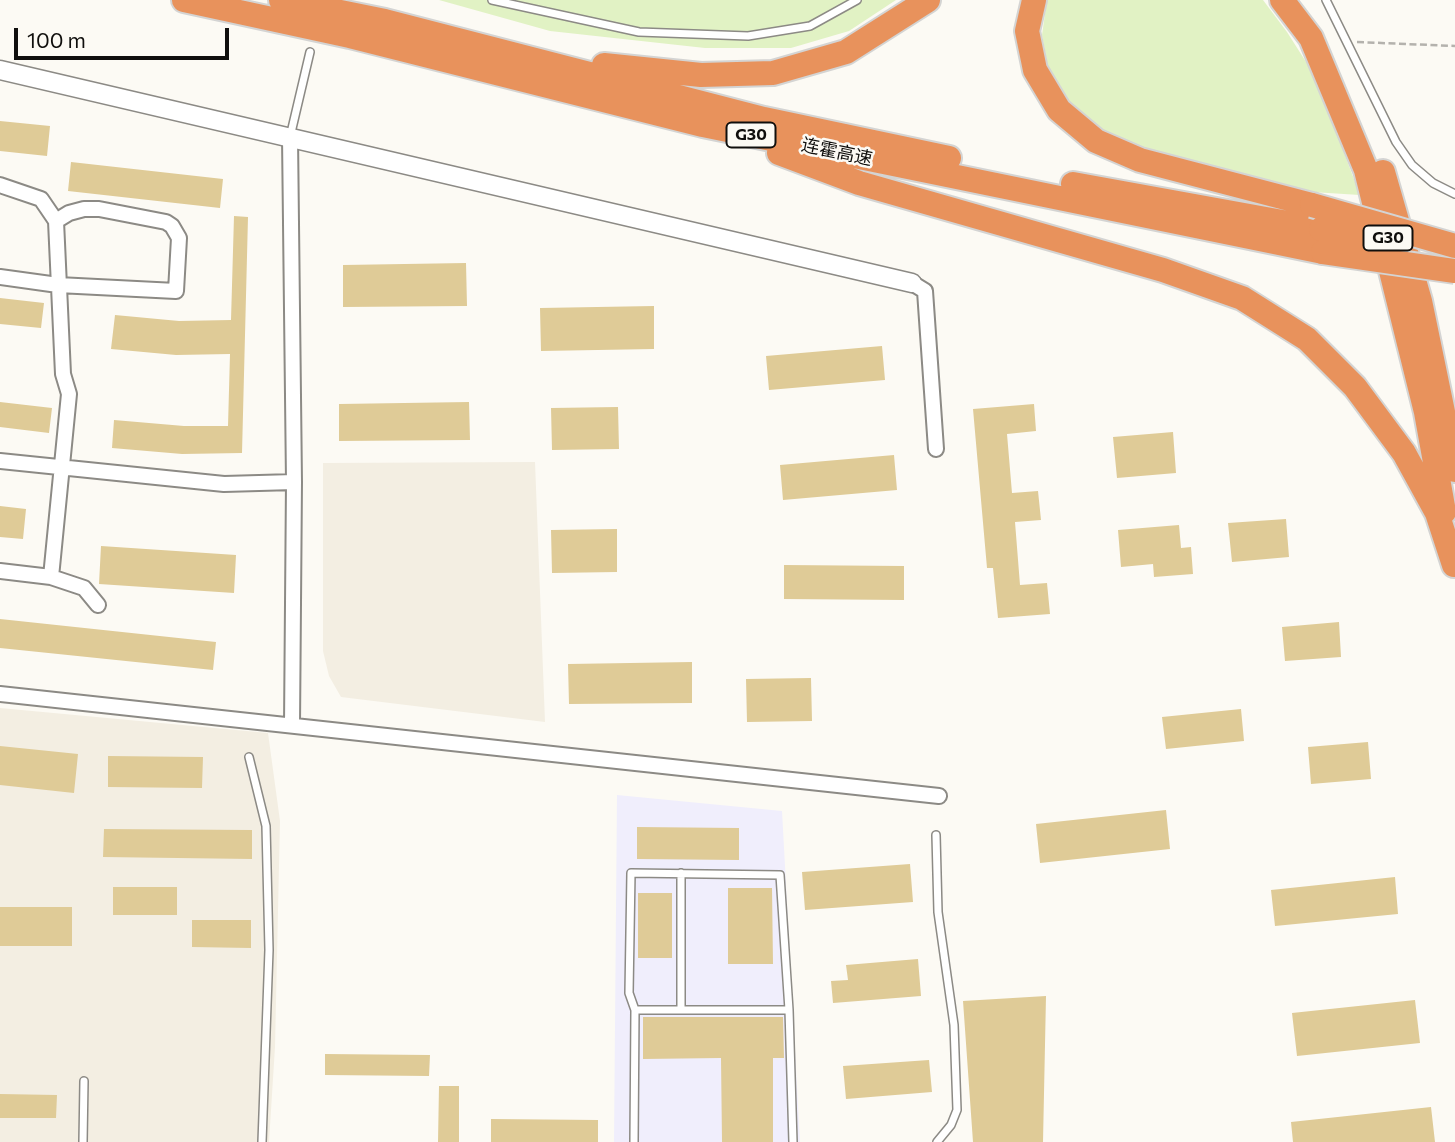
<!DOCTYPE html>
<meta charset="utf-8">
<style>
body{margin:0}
#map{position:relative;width:1455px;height:1142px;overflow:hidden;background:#fcfaf4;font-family:Commissioner,sans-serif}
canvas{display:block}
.scale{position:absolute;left:14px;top:28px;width:215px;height:32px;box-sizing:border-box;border:4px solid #100f0d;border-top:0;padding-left:9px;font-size:21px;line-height:24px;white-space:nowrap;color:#100f0d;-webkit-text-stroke:5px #fcfaf4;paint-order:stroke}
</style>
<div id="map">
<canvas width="1455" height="1142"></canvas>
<div class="scale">100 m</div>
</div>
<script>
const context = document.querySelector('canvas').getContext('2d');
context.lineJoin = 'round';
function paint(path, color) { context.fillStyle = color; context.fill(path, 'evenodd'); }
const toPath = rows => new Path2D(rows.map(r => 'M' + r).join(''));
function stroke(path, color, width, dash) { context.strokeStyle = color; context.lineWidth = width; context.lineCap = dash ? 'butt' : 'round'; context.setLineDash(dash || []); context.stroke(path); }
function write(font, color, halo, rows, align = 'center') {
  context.font = font + ' Commissioner,"Noto Sans SC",sans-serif'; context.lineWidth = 5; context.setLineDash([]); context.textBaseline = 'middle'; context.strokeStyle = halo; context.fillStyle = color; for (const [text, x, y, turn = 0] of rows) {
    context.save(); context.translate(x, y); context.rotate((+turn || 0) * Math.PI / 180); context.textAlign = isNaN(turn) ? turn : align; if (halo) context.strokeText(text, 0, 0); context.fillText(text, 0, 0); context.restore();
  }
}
paint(toPath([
 [535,462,545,722,341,697,329,676,323,651,323,463],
 [0,708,268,733,280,821,275,1047,269,1142,0,1142]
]), '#f3eee2');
paint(toPath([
 [617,795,782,811,800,1142,614,1142]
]), '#f0eefc');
paint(toPath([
 [439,0,896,0,849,31,791,48,705,48,550,31],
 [1047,0,1263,0,1287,32,1315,76,1360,195,1312,192,1141,151,1094,130,1066,104,1049,72,1042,35]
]), '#e1f2c4');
paint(toPath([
 [0,121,50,126,47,156,0,151],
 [71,162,223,179,220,208,68,191],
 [234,216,248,217,242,453,182,454,112,448,114,420,184,426,228,426,230,354,176,355,111,349,115,315,179,321,231,320],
 [466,263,467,306,343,307,343,265],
 [0,298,44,303,41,328,0,324],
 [654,306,654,349,541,351,540,308],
 [882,346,885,380,769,390,766,356],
 [0,402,52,408,49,433,0,427],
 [469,402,470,440,339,441,339,404],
 [1034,404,1036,431,1007,434,1012,493,1038,491,1041,520,1015,522,1020,585,1047,583,1050,614,998,618,993,568,987,568,973,409],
 [618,407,619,449,552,450,551,408],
 [1173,432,1176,473,1117,478,1113,437],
 [894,455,897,490,783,500,780,465],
 [0,506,26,509,23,539,0,537],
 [1286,519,1289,557,1232,562,1228,523],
 [1179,525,1181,548,1191,547,1193,574,1154,577,1153,564,1121,567,1118,530],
 [617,529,617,572,552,573,551,530],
 [101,546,236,555,234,593,99,584],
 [784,565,904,566,904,600,784,599],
 [0,619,216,642,213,670,0,648],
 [1339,622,1341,657,1285,661,1282,627],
 [692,662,692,703,569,704,568,664],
 [811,678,812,721,747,722,746,679],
 [1241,709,1244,741,1166,749,1162,717],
 [1368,742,1371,779,1311,784,1308,747],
 [0,746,78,754,74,793,0,785],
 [108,756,203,757,202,788,108,787],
 [1166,810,1170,849,1040,863,1036,824],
 [637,827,739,828,739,860,637,859],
 [104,829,252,830,252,859,103,857],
 [910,864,913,902,805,910,802,872],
 [1395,877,1398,914,1275,926,1271,890],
 [113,887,177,887,177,915,113,915],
 [728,888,772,888,773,964,728,964],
 [638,893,672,893,672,958,638,958],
 [0,907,72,907,72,946,0,946],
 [192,920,251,920,251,948,192,947],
 [918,959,921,996,833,1003,831,981,848,980,846,965],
 [1046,996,1043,1142,973,1142,963,1001],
 [1415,1000,1420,1043,1297,1056,1292,1013],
 [643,1017,783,1017,784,1058,773,1058,773,1142,722,1142,721,1058,643,1059],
 [325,1054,430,1055,429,1076,325,1075],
 [929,1060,932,1092,846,1099,843,1066],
 [439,1086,459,1086,459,1142,438,1142],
 [0,1094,57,1095,56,1118,0,1118],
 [1431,1107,1435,1142,1293,1142,1291,1122],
 [491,1119,598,1120,598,1142,491,1142]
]), '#dfcb97');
const service = toPath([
 [492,0,639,32,748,36,810,26,857,0],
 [1326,0,1396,142,1412,165,1433,183,1455,194],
 [290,137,310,52],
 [249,757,266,826,269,950,262,1142],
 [936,835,938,912,954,1025,957,1110,951,1125,937,1142],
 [635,1010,789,1010],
 [681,1010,681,873],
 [83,1142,84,1081],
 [634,1142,635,1010,629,993,631,873,780,875,789,1010,793,1142]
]);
const minor = toPath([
 [290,137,294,482,292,725],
 [0,185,41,199,56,221,63,374,69,394,51,577],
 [0,277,58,285,176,291,179,238,172,226,166,222,99,209,84,209,69,213,56,221],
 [912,283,925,291,936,449],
 [0,461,224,484,294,482],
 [0,571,51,577,84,588,98,605],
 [0,694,939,796]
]);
const tertiary = toPath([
 [0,70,912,283]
]);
const motorway = toPath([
 [184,0,350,36,703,125,1323,252],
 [281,0,385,21,764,119,949,158],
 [1034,0,1027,31,1035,70,1059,110,1096,141,1140,160,1312,205],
 [1282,0,1311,38,1366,170,1426,412,1444,512],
 [604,65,701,75,773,73,846,52,928,0],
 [779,153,859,183,1163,270,1242,298,1307,339,1355,387,1404,453,1437,513,1454,565],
 [1383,172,1420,301,1455,470],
 [1073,184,1321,229]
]);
stroke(service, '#8c8a85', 10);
stroke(minor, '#8c8a85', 18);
stroke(tertiary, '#8c8a85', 21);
stroke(motorway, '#d4d4d3', 28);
stroke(toPath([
 [1357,42,1455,46]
]), '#b4b2ad', 2.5, [7, 3.5]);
stroke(service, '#fff', 7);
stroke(minor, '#fff', 14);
stroke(tertiary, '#fff', 18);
stroke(motorway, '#e8925c', 24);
const motorwayBridge = toPath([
 [1312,205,1455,246],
 [1321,229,1378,237],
 [1323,252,1455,271]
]);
stroke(motorwayBridge, '#d4d4d3', 28, []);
stroke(motorwayBridge, '#e8925c', 24);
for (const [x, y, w] of [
 [751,135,49],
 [1388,238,49]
]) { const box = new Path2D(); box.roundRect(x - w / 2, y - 12.5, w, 25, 5); context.fillStyle = '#fcfaf4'; context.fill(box); stroke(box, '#100f0d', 2); }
write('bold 16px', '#100f0d', null, [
 ["G30",751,135],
 ["G30",1388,238]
]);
write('18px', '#100f0d', '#fcfaf4', [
 ["连霍高速",837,152,12]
]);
</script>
